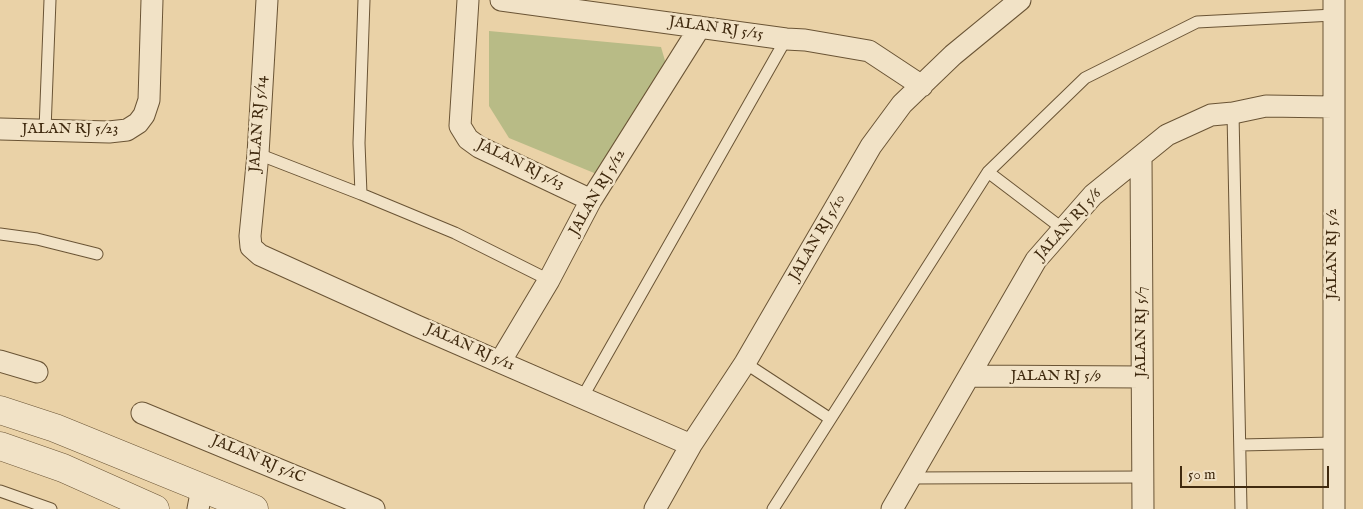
<!DOCTYPE html>
<style>
body{margin:0}
#map{position:relative;width:1363px;height:509px;overflow:hidden;background:#ead2a7;font-family:"IM FELL English",serif}
canvas{display:block}
.scale{position:absolute;left:1180px;top:466px;width:149px;height:22px;box-sizing:border-box;border:2px solid #402a0f;border-top:0;padding-left:6px;font-size:15px;line-height:18px;white-space:nowrap;color:#402a0f;-webkit-text-stroke:4px #f1e2c6;paint-order:stroke}
</style>
<div id="map">
<canvas width="1363" height="509"></canvas>
<div class="scale">50 m</div>
</div>
<script>
const context = document.querySelector('canvas').getContext('2d');
context.lineJoin = 'round';
function paint(path, color) { context.fillStyle = color; context.fill(path, 'evenodd'); }
const toPath = rows => new Path2D(rows.map(r => 'M' + r).join(''));
function stroke(path, color, width, dash) { context.strokeStyle = color; context.lineWidth = width; context.lineCap = dash ? 'butt' : 'round'; context.setLineDash(dash || []); context.stroke(path); }
function write(font, color, halo, rows, align = 'center') {
  context.font = font + ' "IM FELL English",serif'; context.lineWidth = 5; context.setLineDash([]); context.textBaseline = 'middle'; context.strokeStyle = halo; context.fillStyle = color; for (const [text, x, y, turn = 0] of rows) {
    context.save(); context.translate(x, y); context.rotate((+turn || 0) * Math.PI / 180); context.textAlign = isNaN(turn) ? turn : align; if (halo) context.strokeText(text, 0, 0); context.fillText(text, 0, 0); context.restore();
  }
}
paint(toPath([
 [489,31,661,47,668,71,599,175,509,138,489,106]
]), '#b8bb86');
const service = toPath([
 [364,0,359,143,361,194,455,233,549,280],
 [1233,113,1241,509],
 [45,130,50,0],
 [258,154,361,194],
 [988,172,1063,229],
 [0,234,37,239,97,254],
 [745,363,829,418],
 [582,398,786,39],
 [1240,445,1334,443],
 [911,478,1143,477],
 [0,491,51,509],
 [773,509,988,172,1085,78,1197,22,1334,15]
]);
const minor = toPath([
 [267,0,258,154,250,236,251,247,260,255,417,326,691,445],
 [468,0,460,126,468,139,479,147,591,200],
 [501,0,786,39,805,40,869,51,922,86],
 [1334,0,1334,509],
 [0,129,109,132,127,130,138,123,144,115,149,100,152,0],
 [1141,156,1143,509],
 [0,361,37,372],
 [500,362,549,280,591,200,700,27],
 [970,376,1142,377],
 [142,413,374,509],
 [198,509,202,488],
 [655,509,691,445,745,363,871,146,902,104,953,55,1020,0],
 [892,509,1036,260,1093,195,1167,135,1211,115,1233,113,1266,106,1333,107]
]);
const tertiary = toPath([
 [0,410,55,428,254,509],
 [0,446,63,468,155,509]
]);
stroke(service, '#6a5435', 13);
stroke(minor, '#6a5435', 23);
stroke(tertiary, '#6a5435', 29);
stroke(service, '#f1e2c6', 11);
stroke(minor, '#f1e2c6', 21);
stroke(tertiary, '#f1e2c6', 28);
write('15px', '#402a0f', '#f1e2c6', [
 ["JALAN RJ 5/15",716,29,8],
 ["JALAN RJ 5/14",259,124,-86],
 ["JALAN RJ 5/23",70,130],
 ["JALAN RJ 5/13",520,165,26],
 ["JALAN RJ 5/12",598,193,-60],
 ["JALAN RJ 5/6",1069,225,-48],
 ["JALAN RJ 5/10",818,238,-60],
 ["JALAN RJ 5/2",1333,254,-90],
 ["JALAN RJ 5/7",1142,332,-90],
 ["JALAN RJ 5/11",470,348,24],
 ["JALAN RJ 5/9",1056,377],
 ["JALAN RJ 5/1C",258,460,23]
]);
</script>
